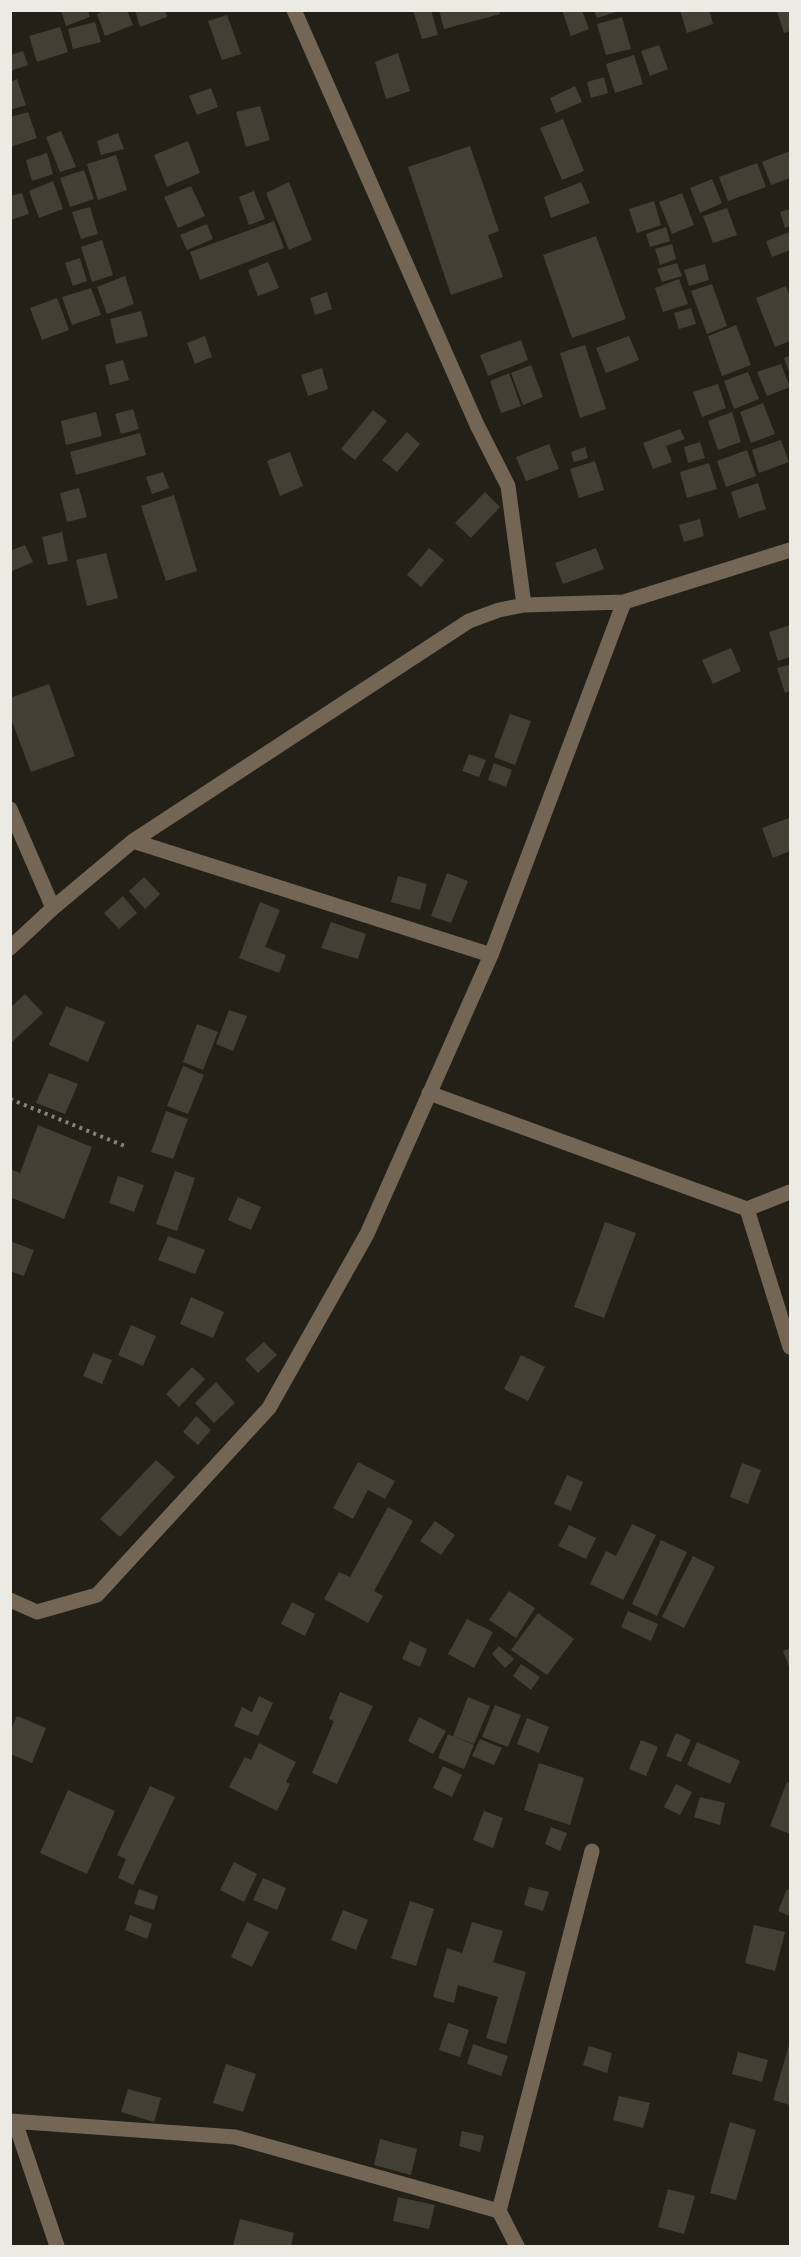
<!DOCTYPE html>
<style>
body{margin:0}
#map{position:relative;width:801px;height:2257px;overflow:hidden;background:#232117;font-family:"Times New Roman",serif}
canvas{display:block}
.frame{position:absolute;inset:0;border:12px solid #ebeae3;pointer-events:none}
</style>
<div id="map">
<canvas width="801" height="2257"></canvas>
<div class="frame"></div>
</div>
<script>
const context = document.querySelector('canvas').getContext('2d');
context.lineJoin = 'round';
function paint(path, color) { context.fillStyle = color; context.fill(path, 'evenodd'); }
const toPath = rows => new Path2D(rows.map(r => 'M' + r).join(''));
function stroke(path, color, width, dash) { context.strokeStyle = color; context.lineWidth = width; context.lineCap = dash ? 'butt' : 'round'; context.setLineDash(dash || []); context.stroke(path); }
paint(toPath([
 [61,10,88,10,90,17,66,26],
 [107,10,127,10,133,25,105,36,97,14],
 [135,10,165,10,167,17,140,27],
 [413,10,431,10,438,35,422,39],
 [439,10,499,10,500,14,444,29],
 [562,10,582,10,589,29,571,36],
 [594,10,618,10,619,11,597,18],
 [680,10,709,10,713,24,687,33],
 [790,10,790,31,784,33,777,11],
 [227,15,241,54,222,60,208,21],
 [622,17,631,49,606,55,597,24],
 [95,22,101,42,73,49,68,29],
 [60,27,68,52,37,62,29,36],
 [659,45,668,69,650,76,641,51],
 [23,51,28,65,10,71,10,55],
 [398,53,410,91,386,99,375,62],
 [634,55,643,84,615,93,606,64],
 [604,77,608,93,591,98,587,82],
 [17,79,26,105,10,110,10,82],
 [575,86,582,102,556,113,550,98],
 [211,88,218,107,197,115,189,96],
 [260,106,270,140,246,147,236,112],
 [28,112,37,138,10,147,10,117],
 [563,119,584,171,562,180,540,128],
 [61,131,76,167,60,172,46,137],
 [118,133,124,149,101,155,97,141],
 [188,141,200,173,167,187,154,155],
 [470,146,499,231,488,235,503,277,451,295,408,167],
 [790,151,790,178,771,185,762,162],
 [47,153,53,174,32,181,26,160],
 [116,155,127,190,98,200,87,164],
 [757,163,766,187,728,201,719,177],
 [84,170,94,199,70,207,60,178],
 [712,179,722,203,700,213,690,188],
 [53,181,63,209,39,218,29,191],
 [289,182,312,240,289,250,266,193],
 [581,182,590,203,551,218,544,197],
 [191,186,205,216,178,228,164,197],
 [254,191,265,219,249,225,239,197],
 [22,193,29,214,10,220,10,196],
 [682,193,694,225,672,234,659,202],
 [654,201,661,225,637,233,629,209],
 [90,207,98,234,81,239,72,212],
 [727,208,737,235,713,243,703,216],
 [790,209,790,226,785,228,780,212],
 [274,221,284,248,200,280,190,252],
 [207,224,213,239,187,250,180,235],
 [666,227,670,241,650,247,646,234],
 [790,232,790,250,772,257,766,241],
 [596,236,626,319,572,338,543,255],
 [102,240,113,275,92,282,81,247],
 [672,244,676,259,660,265,655,249],
 [80,258,87,281,73,286,65,263],
 [268,262,279,288,258,296,248,270],
 [677,263,682,276,662,282,657,269],
 [705,264,709,280,689,286,684,270],
 [125,276,134,304,107,314,97,287],
 [679,279,688,304,663,312,655,288],
 [712,284,727,326,707,334,691,291],
 [786,286,790,297,790,341,775,347,756,298],
 [91,288,101,315,72,325,62,297],
 [327,292,332,309,315,315,310,298],
 [57,298,69,330,42,340,30,308],
 [691,308,696,324,679,329,674,313],
 [141,311,148,336,116,344,110,319],
 [736,325,751,365,722,376,708,336],
 [205,336,212,357,195,364,187,343],
 [629,336,639,360,606,373,596,348],
 [521,340,528,360,488,376,480,355],
 [585,345,606,409,580,418,560,353],
 [790,356,790,375,784,358],
 [123,360,129,380,110,385,105,365],
 [781,364,790,387,767,396,757,372],
 [531,365,543,397,523,405,511,373],
 [322,368,328,389,308,396,301,375],
 [748,372,759,399,734,409,724,381],
 [509,373,521,406,501,413,490,381],
 [718,384,726,408,702,417,693,392],
 [763,403,775,434,751,443,740,412],
 [133,409,139,429,121,434,115,414],
 [373,410,387,421,355,460,341,449],
 [96,412,102,436,66,445,61,421],
 [732,412,741,442,718,450,708,421],
 [680,429,685,439,666,446,672,462,653,469,643,443],
 [407,432,420,444,397,472,382,460],
 [140,433,146,455,76,475,70,452],
 [781,440,789,462,759,473,752,450],
 [700,442,705,458,688,463,684,447],
 [549,444,559,469,526,481,516,457],
 [585,447,588,458,574,462,571,452],
 [747,450,756,476,726,487,717,461],
 [290,452,303,486,280,496,267,461],
 [595,461,604,490,579,498,570,469],
 [709,463,717,489,687,498,680,472],
 [163,472,169,488,152,494,146,477],
 [758,483,766,509,739,518,731,492],
 [79,488,87,517,67,522,60,493],
 [485,492,500,507,471,538,455,523],
 [174,495,197,571,166,581,141,506],
 [700,519,704,536,684,542,679,525],
 [62,532,68,561,48,565,42,537],
 [25,545,33,562,10,572,10,551],
 [429,548,444,560,421,587,407,575],
 [596,548,604,569,563,584,555,563],
 [106,553,118,598,87,606,76,560],
 [790,625,790,657,778,661,769,632],
 [731,648,741,671,713,684,702,660],
 [789,665,790,691,785,693,777,668],
 [49,684,75,756,31,772,10,716,10,698],
 [510,714,531,721,515,765,494,757],
 [469,754,486,760,479,777,462,771],
 [494,763,512,770,506,787,488,780],
 [789,818,790,851,773,858,762,828],
 [447,873,468,881,451,923,431,916],
 [398,876,427,884,420,910,391,902],
 [144,877,160,894,145,909,129,891],
 [123,896,137,913,119,929,104,913],
 [260,902,280,910,265,947,286,955,279,973,239,958],
 [331,922,366,934,358,959,321,948],
 [25,994,43,1013,10,1044,10,1008],
 [66,1006,105,1022,88,1062,49,1045],
 [229,1010,247,1016,233,1051,216,1044],
 [197,1024,218,1032,203,1070,183,1062],
 [183,1066,204,1075,188,1114,167,1106],
 [49,1073,78,1084,65,1114,36,1103],
 [166,1111,188,1119,173,1159,151,1152],
 [38,1125,92,1147,64,1219,10,1197,10,1169,20,1173],
 [175,1171,195,1178,177,1231,156,1224],
 [118,1176,144,1185,134,1212,109,1203],
 [238,1197,261,1207,251,1230,228,1220],
 [605,1222,636,1233,604,1318,574,1307],
 [168,1236,205,1250,195,1274,158,1260],
 [10,1241,34,1250,24,1276,10,1271],
 [191,1297,224,1312,213,1338,180,1324],
 [131,1325,156,1336,143,1366,118,1355],
 [264,1342,277,1355,258,1373,245,1359],
 [93,1353,112,1360,102,1384,83,1376],
 [521,1355,545,1367,528,1401,504,1389],
 [192,1367,205,1379,179,1407,166,1394],
 [216,1382,235,1403,214,1423,195,1403],
 [196,1416,211,1430,198,1445,183,1432],
 [156,1460,175,1477,120,1537,100,1519],
 [358,1462,395,1481,385,1499,368,1490,353,1519,333,1508],
 [742,1463,761,1470,748,1504,730,1497],
 [567,1475,583,1482,571,1511,554,1504],
 [388,1507,413,1521,374,1591,383,1596,368,1623,324,1599,339,1572,350,1577],
 [435,1521,455,1535,441,1555,420,1541],
 [632,1524,656,1535,623,1600,590,1584,606,1551,616,1556],
 [569,1525,596,1538,586,1559,558,1546],
 [661,1540,687,1552,657,1616,632,1604],
 [693,1556,715,1567,684,1628,662,1617],
 [509,1591,535,1608,516,1638,489,1620],
 [292,1602,315,1614,305,1636,281,1624],
 [628,1611,658,1624,651,1641,621,1627],
 [538,1613,574,1639,547,1675,511,1650],
 [467,1619,493,1632,474,1668,448,1654],
 [410,1641,427,1649,420,1667,402,1659],
 [499,1646,514,1659,505,1668,492,1654],
 [790,1648,790,1669,783,1651],
 [521,1664,540,1677,531,1690,513,1676],
 [340,1692,373,1706,337,1784,312,1773,334,1721,329,1719],
 [259,1696,273,1703,258,1736,234,1726,242,1707,252,1712],
 [468,1697,490,1706,474,1744,453,1736],
 [495,1705,521,1715,508,1747,482,1737],
 [17,1716,46,1728,32,1763,10,1754,10,1731],
 [419,1717,446,1731,433,1754,408,1741],
 [527,1718,549,1727,539,1753,517,1744],
 [676,1733,691,1740,681,1762,666,1756],
 [448,1734,474,1745,464,1769,438,1758],
 [480,1739,502,1748,494,1765,472,1756],
 [641,1740,658,1747,646,1776,629,1769],
 [697,1742,740,1761,730,1784,687,1765],
 [259,1743,296,1762,286,1782,290,1784,277,1811,229,1787,245,1757,251,1760],
 [539,1763,584,1778,570,1825,524,1810],
 [443,1766,462,1775,452,1797,433,1788],
 [787,1782,790,1783,790,1834,770,1826],
 [676,1784,692,1792,680,1815,664,1807],
 [150,1786,175,1797,133,1885,118,1878,126,1859,117,1855],
 [68,1790,115,1811,87,1874,40,1853],
 [700,1797,725,1803,720,1825,694,1817],
 [484,1811,503,1818,493,1848,473,1840],
 [551,1827,567,1833,560,1851,545,1844],
 [234,1862,257,1874,244,1902,220,1890],
 [263,1878,286,1888,277,1910,253,1900],
 [529,1887,549,1892,543,1911,524,1905],
 [139,1889,158,1896,154,1910,134,1904],
 [787,1889,790,1890,790,1916,778,1911],
 [410,1901,434,1909,416,1966,391,1958],
 [343,1910,368,1920,356,1950,331,1940],
 [130,1915,152,1924,147,1939,125,1930],
 [247,1922,269,1932,252,1967,231,1957],
 [472,1922,503,1931,493,1962,526,1972,506,2044,486,2038,498,1997,458,1985,454,2003,433,1997,447,1948,462,1953],
 [754,1925,785,1932,775,1971,745,1963],
 [448,2023,469,2030,460,2057,439,2050],
 [790,2042,790,2105,773,2100],
 [473,2044,508,2056,501,2076,467,2064],
 [589,2046,612,2053,607,2073,583,2065],
 [738,2052,768,2060,762,2082,732,2074],
 [226,2064,256,2074,243,2112,213,2103],
 [128,2089,161,2098,154,2122,121,2112],
 [619,2096,650,2103,643,2128,613,2120],
 [730,2122,756,2130,736,2200,710,2193],
 [462,2131,484,2136,480,2152,459,2146],
 [380,2139,417,2149,411,2175,374,2165],
 [668,2189,695,2196,684,2234,658,2227],
 [398,2197,435,2205,429,2229,393,2221],
 [240,2219,294,2233,291,2246,233,2246]
]), '#424035');
stroke(toPath([
 [10,1099,127,1147]
]), '#84837a', 4, [3, 4.5]);
stroke(toPath([
 [294,10,477,425,508,486,524,605],
 [10,809,53,908],
 [133,841,491,955],
 [10,948,53,908,133,841,469,621,499,610,524,605,624,602,790,550],
 [429,1093,747,1209,790,1192],
 [747,1209,790,1347],
 [10,1600,37,1612,97,1595,269,1408,367,1234,491,955,624,602],
 [10,2121,235,2137,499,2211,517,2246],
 [15,2122,57,2246],
 [499,2211,592,1851]
]), '#736654', 15);
</script>
